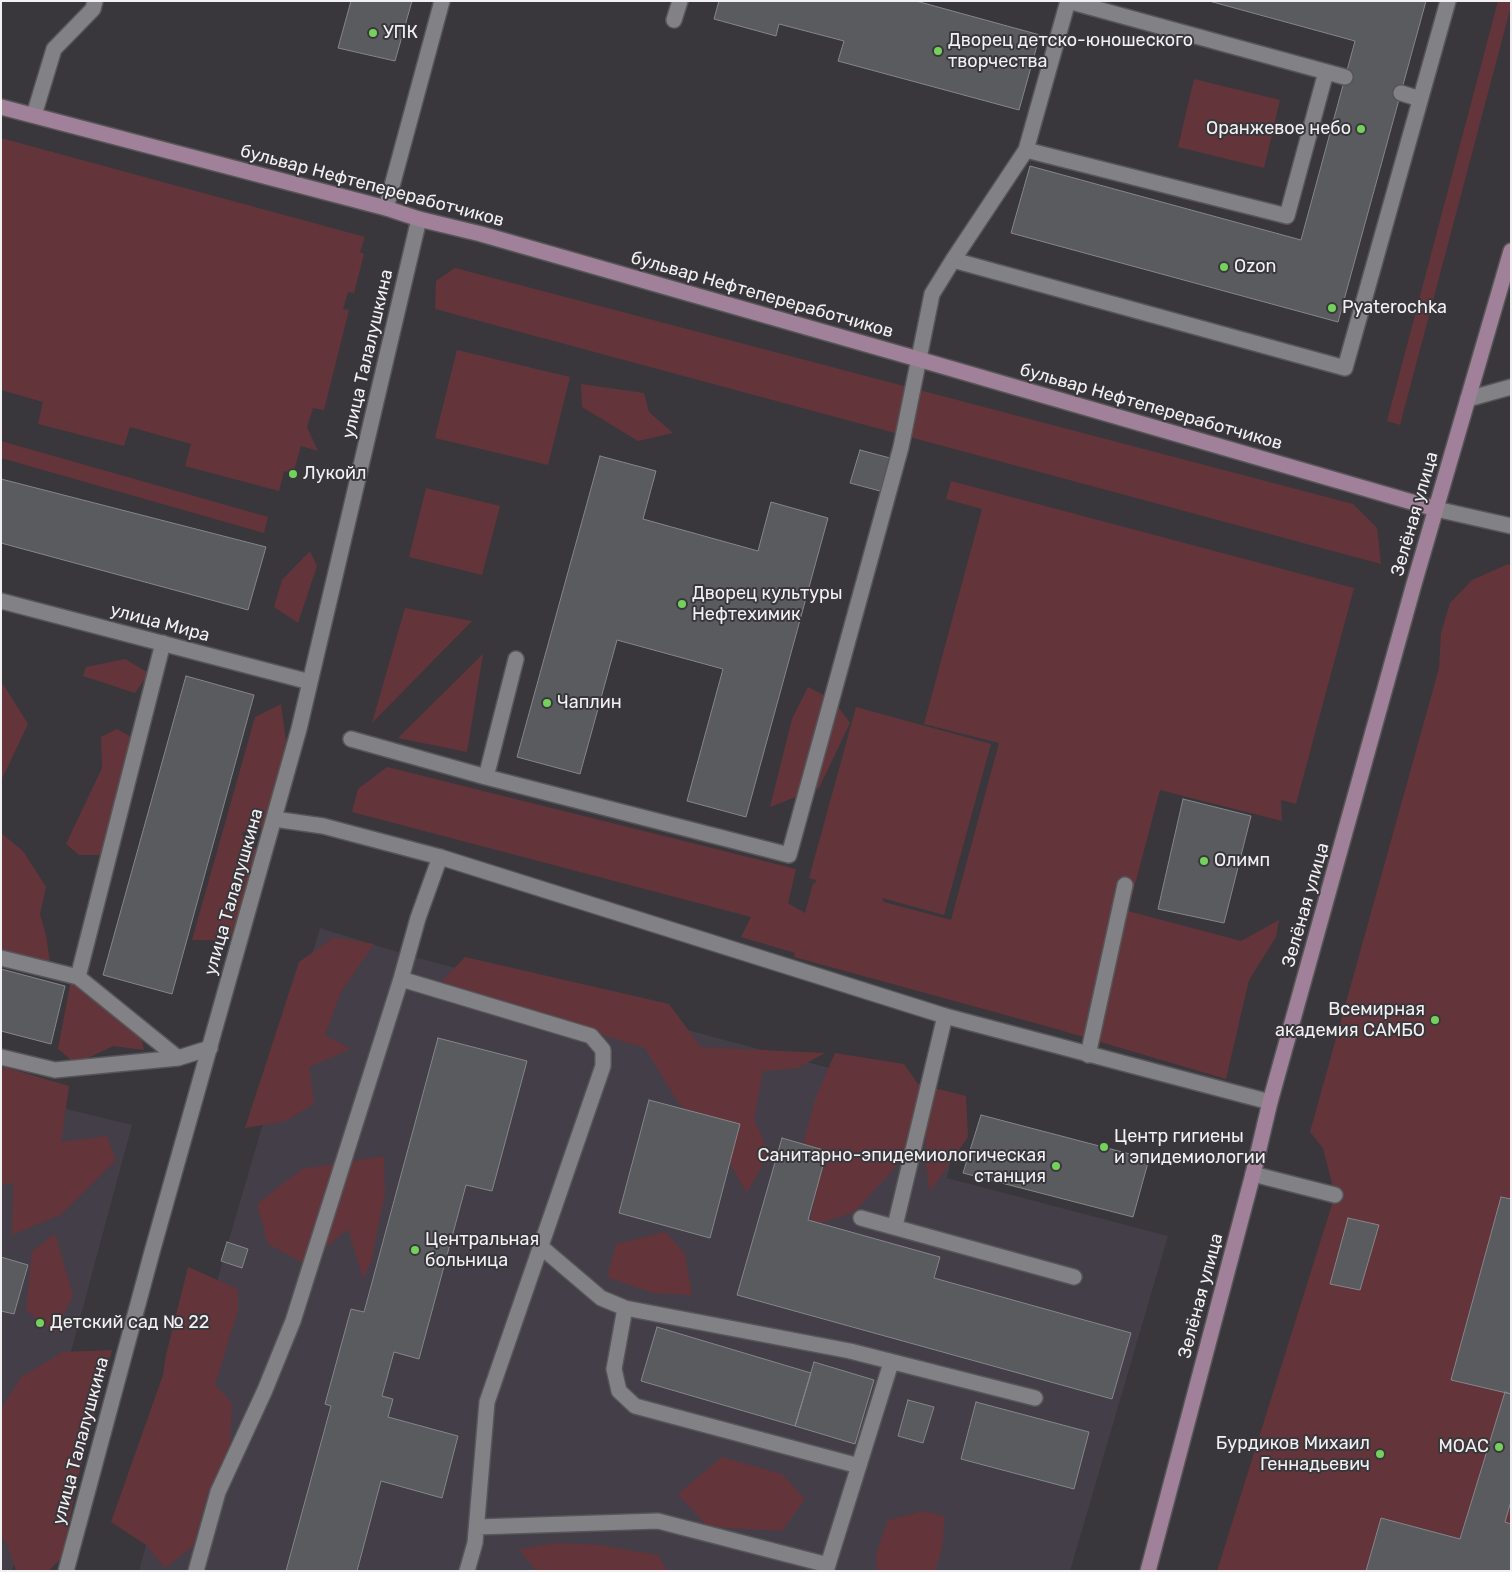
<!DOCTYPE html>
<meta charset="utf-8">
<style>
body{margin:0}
#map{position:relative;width:1512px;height:1572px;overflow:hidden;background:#39373b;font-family:Rubik,sans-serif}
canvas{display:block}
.frame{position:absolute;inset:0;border:2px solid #f1f0f2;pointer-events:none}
</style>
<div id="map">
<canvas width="1512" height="1572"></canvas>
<div class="frame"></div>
</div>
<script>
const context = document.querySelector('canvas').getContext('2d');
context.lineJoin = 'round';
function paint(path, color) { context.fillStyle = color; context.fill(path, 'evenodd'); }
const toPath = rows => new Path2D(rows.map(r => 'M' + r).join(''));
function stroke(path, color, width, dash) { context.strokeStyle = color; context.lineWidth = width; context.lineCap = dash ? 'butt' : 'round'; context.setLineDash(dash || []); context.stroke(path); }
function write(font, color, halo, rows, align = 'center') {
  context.font = font + ' Rubik,sans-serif'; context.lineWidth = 4; context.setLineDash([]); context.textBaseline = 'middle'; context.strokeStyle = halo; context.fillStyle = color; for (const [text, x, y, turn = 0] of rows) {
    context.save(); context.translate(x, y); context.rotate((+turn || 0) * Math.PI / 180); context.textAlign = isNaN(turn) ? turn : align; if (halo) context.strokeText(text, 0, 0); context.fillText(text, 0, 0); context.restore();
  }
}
paint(toPath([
 [320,928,407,955,964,1104,947,1178,1168,1236,1070,1571,139,1571,221,1267],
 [1,1093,132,1125,12,1571,1,1571]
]), '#433e48');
paint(toPath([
 [1498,1,1511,1,1511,6,1400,425,1387,421],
 [1194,79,1280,100,1264,168,1178,147],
 [1,138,365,237,360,252,364,254,354,293,348,292,343,309,349,310,324,410,313,408,307,427,318,451,301,446,293,474,284,471,279,491,185,466,191,444,130,427,124,446,38,424,43,402,1,390],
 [455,268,1353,504,1377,528,1381,564,435,309,436,281],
 [457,350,570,377,548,465,435,438],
 [581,384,644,393,649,412,673,433,638,441,582,407],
 [1,441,268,517,264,533,1,458],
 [951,481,1354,588,1296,804,1281,800,1282,821,1160,790,1128,911,1241,941,1279,920,1276,937,1249,980,1226,1079,1053,1028,794,957,795,953,741,937,751,917,352,812,358,789,387,767,796,869,788,903,805,913,813,883,815,884,816,880,809,878,856,707,991,744,944,915,882,898,884,902,951,920,999,743,924,724,982,509,946,499],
 [426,488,500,506,482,575,409,557],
 [310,551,317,566,298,623,274,607,282,580],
 [1508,564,1511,565,1511,1571,1217,1571,1335,1195,1323,1148,1310,1132,1439,668,1441,633,1450,603,1472,580],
 [405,608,472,621,372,723],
 [483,654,467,752,398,738],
 [125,659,149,673,135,693,83,676,86,667],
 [3,684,28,724,1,781,1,687],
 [808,687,833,700,850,723,819,788,770,807,792,719],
 [281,704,286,741,266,826,241,833,262,856,229,940,192,940,255,717],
 [117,729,144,744,114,855,79,855,66,844,102,768,101,737],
 [1,833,23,851,46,887,40,914,46,935,52,976,11,969,1,958],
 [334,937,374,944,341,992,325,1035,351,1049,309,1067,314,1104,286,1121,245,1128,299,962],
 [465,957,669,1004,701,1047,825,1053,798,1068,763,1071,754,1119,769,1153,747,1193,712,1133,679,1104,645,1048,502,1005,442,981],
 [71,980,141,1036,144,1050,113,1046,76,1064,58,1049],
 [835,1053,904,1064,918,1084,966,1096,968,1137,930,1192,926,1165,926,1118,894,1169,854,1212,809,1227,822,1162,802,1148,815,1099],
 [1,1066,69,1086,61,1142,107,1136,116,1160,62,1214,12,1235,13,1183,1,1185],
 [384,1156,385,1193,371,1262,363,1279,348,1229,305,1264,268,1244,257,1204,302,1169],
 [665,1232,685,1254,692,1295,653,1293,607,1277,616,1244],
 [55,1234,73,1295,55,1334,26,1310,32,1251],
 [188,1267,238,1289,238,1310,215,1385,232,1403,230,1444,208,1493,193,1546,165,1568,146,1545,111,1522,163,1375,166,1355],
 [112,1350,78,1477,62,1558,48,1571,16,1571,7,1544,1,1537,1,1409,21,1377,63,1352],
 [722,1457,782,1474,805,1499,782,1531,708,1527,678,1494],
 [923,1511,945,1516,942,1549,935,1571,877,1571,876,1555,888,1520],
 [557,1543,600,1545,658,1555,668,1571,536,1571,519,1549]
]), '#63353b');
const building = toPath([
 [351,1,412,1,395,61,338,48,351,1],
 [719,1,916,1,1040,35,1019,110,838,61,844,41,779,24,776,36,714,19,719,1],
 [1209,1,1426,1,1338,322,1011,233,1030,166,1301,240,1355,41,1209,1],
 [860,450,890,458,880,491,850,483,860,450],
 [600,456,656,471,643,519,758,551,771,502,828,518,746,817,687,801,723,669,617,640,580,774,517,757,600,456],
 [1,479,266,547,248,610,1,543,1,479],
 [186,676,254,695,172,994,103,975,186,676],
 [1183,799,1251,816,1224,923,1158,909,1183,799],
 [1,969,65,986,51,1044,1,1031,1,969],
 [438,1038,527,1061,492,1191,466,1185,419,1359,394,1352,382,1396,393,1399,388,1417,458,1436,442,1498,381,1481,357,1571,286,1571,331,1406,325,1404,351,1309,364,1312,438,1038],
 [649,1100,740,1124,710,1238,619,1213,649,1100],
 [981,1115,1149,1159,1133,1217,963,1173,981,1115],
 [782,1138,827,1151,808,1220,940,1257,934,1278,1131,1333,1112,1399,737,1295,782,1138],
 [1501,1197,1511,1199,1511,1394,1451,1380,1501,1197],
 [1348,1218,1379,1225,1360,1290,1330,1284,1348,1218],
 [227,1242,248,1249,242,1268,221,1261,227,1242],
 [1,1257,28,1265,14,1314,1,1311,1,1257],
 [657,1327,811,1373,795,1426,641,1381,657,1327],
 [814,1362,874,1380,855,1444,795,1426,814,1362],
 [1505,1392,1511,1394,1511,1501,1505,1522,1511,1524,1511,1571,1366,1571,1381,1518,1460,1539,1505,1392],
 [908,1400,934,1407,923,1443,898,1436,908,1400],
 [976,1402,1089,1432,1074,1489,961,1459,976,1402]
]);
paint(building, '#5a5b5f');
stroke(building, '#84868a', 1);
const lane = toPath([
 [1068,1,1345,77],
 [674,20,680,1],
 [1401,93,1420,99],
 [34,115,54,49,93,9,95,1],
 [1026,150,1287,216,1326,72],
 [953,260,1345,368,1448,1],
 [1468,399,1511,387],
 [163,643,78,977,178,1058],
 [351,739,486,777,789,855,901,447,932,294,953,260,1026,150,1068,1],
 [486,777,516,659],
 [1,958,78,977],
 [401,979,591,1036,603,1050,603,1066,487,1402,475,1543,467,1571],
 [1088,1055,1125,885],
 [1,1057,55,1070,178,1058,210,1048],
 [1253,1174,1335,1195],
 [861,1218,1074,1277],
 [895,1226,945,1016],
 [540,1246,601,1298,625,1308,850,1351,1035,1398],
 [625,1308,614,1369,619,1391,635,1406,859,1466],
 [477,1527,658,1521,828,1565],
 [196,1571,218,1492,265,1390,293,1321,401,979,418,918,440,857],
 [826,1571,891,1363]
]);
const street = toPath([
 [386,208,442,1],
 [1436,509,1511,526],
 [1,601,310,682],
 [274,819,323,826,440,857,945,1016,1270,1102],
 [66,1571,152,1252,299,729,419,219]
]);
const secondary = toPath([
 [1,107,386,208,419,219,481,234,918,359,1436,509],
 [1148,1571,1253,1174,1270,1102,1414,584,1511,251]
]);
stroke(lane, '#565558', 18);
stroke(street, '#565558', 18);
stroke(secondary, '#565558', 18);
stroke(lane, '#828185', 15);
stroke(street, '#828185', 15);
stroke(secondary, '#a18099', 15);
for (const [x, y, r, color] of [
 [373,33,5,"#74d25c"],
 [938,51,5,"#74d25c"],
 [1361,129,5,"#74d25c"],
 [1224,267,5,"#74d25c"],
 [1332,308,5,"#74d25c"],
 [293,474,5,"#74d25c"],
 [682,604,5,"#74d25c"],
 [547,703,5,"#74d25c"],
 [1204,861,5,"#74d25c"],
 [1435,1020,5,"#74d25c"],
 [1104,1147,5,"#74d25c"],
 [1056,1166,5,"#74d25c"],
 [415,1250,5,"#74d25c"],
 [40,1323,5,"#74d25c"],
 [1499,1447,5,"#74d25c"],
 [1380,1454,5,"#74d25c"]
]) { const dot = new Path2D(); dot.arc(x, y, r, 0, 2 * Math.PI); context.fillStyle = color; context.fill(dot); stroke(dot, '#39373b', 2); }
write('18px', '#f1f0f2', '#39373b', [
 ["УПК",383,33],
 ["Дворец детско-юношеского",948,41],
 ["творчества",948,62],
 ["Оранжевое небо",1351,129,"right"],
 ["Ozon",1234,267],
 ["Pyaterochka",1342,308],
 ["Лукойл",303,474],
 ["Дворец культуры",692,594],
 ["Нефтехимик",692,615],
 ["Чаплин",557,703],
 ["Олимп",1214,861],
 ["Всемирная",1425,1010,"right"],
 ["академия САМБО",1425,1031,"right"],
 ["Центр гигиены",1114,1137],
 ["и эпидемиологии",1114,1158],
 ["Санитарно-эпидемиологическая",1046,1156,"right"],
 ["станция",1046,1177,"right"],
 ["Центральная",425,1240],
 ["больница",425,1261],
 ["Детский сад № 22",50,1323],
 ["Бурдиков Михаил",1370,1444,"right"],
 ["Геннадьевич",1370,1465,"right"],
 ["МОАС",1489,1447,"right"]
], 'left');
write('18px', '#f1f0f2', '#39373b', [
 ["бульвар Нефтепереработчиков",372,186,15],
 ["бульвар Нефтепереработчиков",762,295,16],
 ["улица Талалушкина",368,354,-77],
 ["бульвар Нефтепереработчиков",1151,407,16],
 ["Зелёная улица",1415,514,-74],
 ["улица Мира",160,623,15],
 ["улица Талалушкина",234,892,-74],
 ["Зелёная улица",1306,905,-74],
 ["Зелёная улица",1201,1296,-75],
 ["улица Талалушкина",81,1441,-75]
]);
</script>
